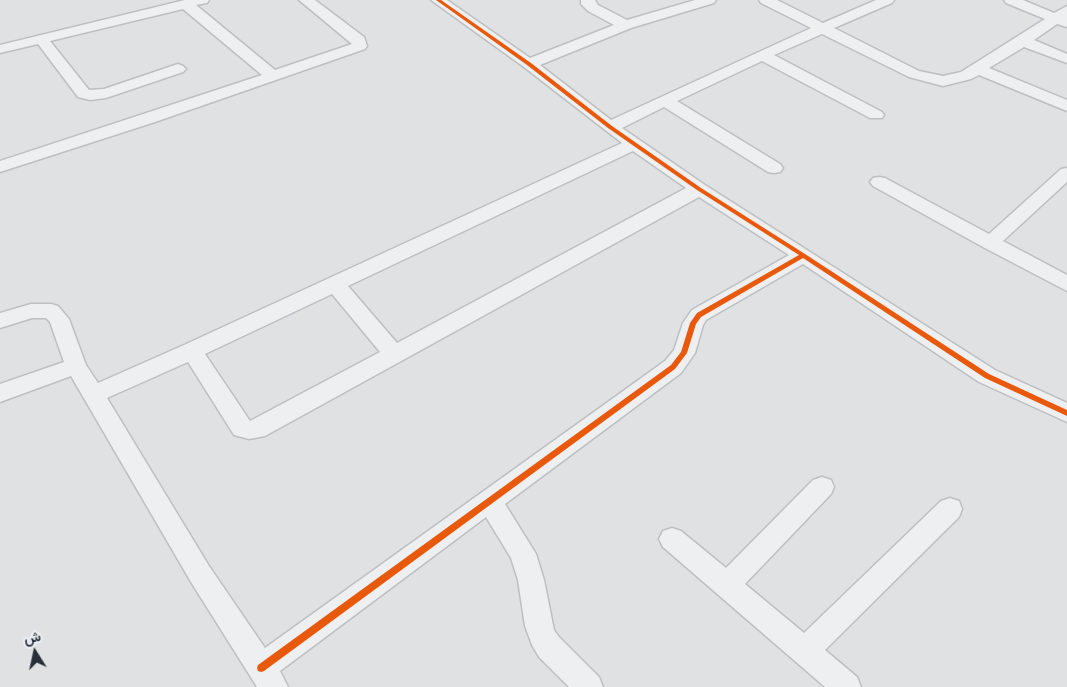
<!DOCTYPE html>
<meta charset="utf-8">
<style>
body{margin:0}
#map{position:relative;width:1067px;height:687px;overflow:hidden;background:#dfe1e3;font-family:"Golos Text",Vazirmatn,sans-serif}
canvas{display:block}
.north{position:absolute;left:10px;top:627px;width:50px;height:50px;-webkit-text-stroke:4px #eceff3;paint-order:stroke;rotate:350deg;font-size:14px;font-weight:700;line-height:20px;text-align:center;color:#282f39}
.north::after{content:'';display:block;margin:auto;width:18px;height:22px;background:#282f39;clip-path:polygon(50% 0,100% 100%,50% 72%,0 100%)}
</style>
<div id="map">
<canvas width="1067" height="687"></canvas>
<div class="north">ش</div>
</div>
<script>
const context = document.querySelector('canvas').getContext('2d');
context.lineJoin = 'round';
const toPath = rows => new Path2D(rows.map(r => 'M' + r).join(''));
function stroke(path, color, width, dash) { context.strokeStyle = color; context.lineWidth = width; context.lineCap = dash ? 'butt' : 'round'; context.setLineDash(dash || []); context.stroke(path); }
function paint(path, color) { context.fillStyle = color; context.fill(path, 'evenodd'); }
const minor = toPath([
 [185,0,209,0,207,3,196,5,275,70,352,44,299,0,315,0,364,37,367,46,365,49,155,122,0,172,0,161,262,75,183,9,50,41,89,90,104,89,178,64,183,66,186,69,183,72,106,98,90,100,78,97,38,44,0,53,0,45,185,0],
 [431,0,447,0,530,58,614,25,588,11,581,4,581,0,595,0,598,5,627,20,695,0,716,0,714,3,631,28,540,65,611,120,811,28,761,3,759,0,777,0,823,23,876,0,894,0,892,3,834,28,919,71,943,76,961,72,1045,19,1006,3,1004,0,1023,0,1054,13,1067,6,1067,27,1057,24,1034,40,1067,54,1067,63,1024,47,989,68,1067,100,1067,111,979,75,971,79,943,86,909,77,822,34,774,55,882,112,884,115,882,118,870,118,762,61,677,101,780,164,783,168,780,172,774,173,768,172,664,107,622,128,705,185,995,370,1067,403,1067,422,979,382,803,264,706,320,703,325,695,353,681,373,505,504,536,554,544,580,554,630,559,637,599,677,603,687,569,687,539,657,532,645,525,626,518,580,511,558,486,517,280,671,288,687,257,687,191,582,71,376,0,402,0,384,64,362,50,322,46,318,32,318,0,328,0,313,31,304,51,304,58,306,69,319,86,365,98,383,184,345,622,143,524,67,431,0],
 [633,151,686,188,397,343,348,286,633,151],
 [699,197,789,255,692,310,683,323,674,350,665,361,265,648,209,566,107,398,188,362,234,435,249,439,265,436,699,197],
 [332,294,380,352,250,421,205,354,332,294],
 [1067,168,1067,182,1003,241,1067,275,1067,291,983,247,873,186,870,182,873,178,879,177,885,178,989,234,1061,169,1067,168],
 [822,477,831,480,834,487,831,494,745,584,804,633,941,501,950,498,959,501,962,509,959,517,825,650,857,677,861,687,825,687,663,547,659,539,663,531,672,528,681,531,726,568,813,480,822,477]
]);
stroke(minor, '#bdbfc1', 3);
paint(minor, '#eeeff0');
paint(toPath([
 [436,0,441,0,531,63,612,126,701,188,805,254,989,374,1067,410,1067,416,985,378,803,258,701,317,696,324,687,353,675,369,264,671,261,672,258,671,257,668,258,665,671,365,681,352,690,323,697,313,799,255,697,190,608,128,527,65,436,0]
]), '#e8590c');
</script>
